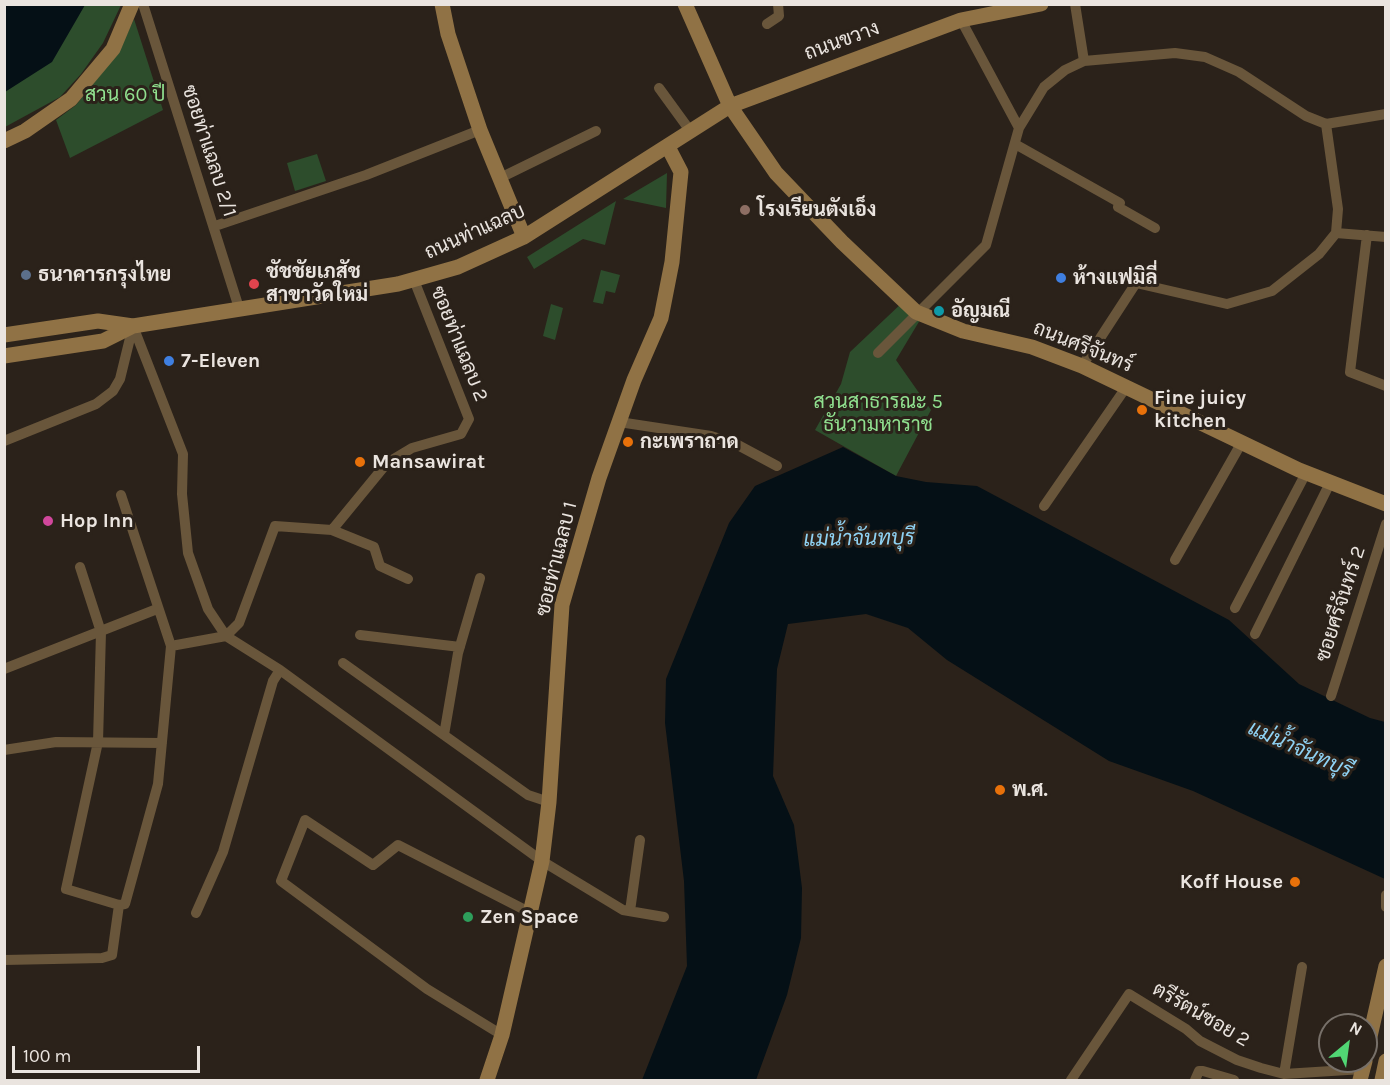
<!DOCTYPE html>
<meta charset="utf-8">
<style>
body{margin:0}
#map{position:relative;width:1390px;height:1085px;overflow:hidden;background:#2b221a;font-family:Karla,sans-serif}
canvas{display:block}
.frame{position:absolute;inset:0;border:6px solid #eae4df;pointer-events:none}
.north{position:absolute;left:1318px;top:1013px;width:60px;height:60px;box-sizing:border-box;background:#2b221a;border:2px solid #777069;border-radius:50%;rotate:29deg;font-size:16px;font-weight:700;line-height:24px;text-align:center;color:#eae4df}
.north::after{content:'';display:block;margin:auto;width:21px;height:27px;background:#51d674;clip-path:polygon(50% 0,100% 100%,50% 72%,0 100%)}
.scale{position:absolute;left:12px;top:1046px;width:188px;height:27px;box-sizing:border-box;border:3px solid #eae4df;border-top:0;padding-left:8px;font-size:18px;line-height:21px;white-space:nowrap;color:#eae4df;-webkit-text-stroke:4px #2b221a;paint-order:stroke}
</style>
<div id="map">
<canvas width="1390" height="1085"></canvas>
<div class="frame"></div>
<div class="north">N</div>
<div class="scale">100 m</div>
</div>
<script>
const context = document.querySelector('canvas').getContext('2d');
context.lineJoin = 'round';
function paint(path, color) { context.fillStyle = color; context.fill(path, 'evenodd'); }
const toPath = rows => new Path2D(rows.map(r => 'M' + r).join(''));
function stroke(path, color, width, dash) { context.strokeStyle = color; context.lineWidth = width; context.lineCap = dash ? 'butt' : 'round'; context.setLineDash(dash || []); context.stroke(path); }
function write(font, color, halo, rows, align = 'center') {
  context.font = font + ' Karla,Sarabun,sans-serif'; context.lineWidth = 6; context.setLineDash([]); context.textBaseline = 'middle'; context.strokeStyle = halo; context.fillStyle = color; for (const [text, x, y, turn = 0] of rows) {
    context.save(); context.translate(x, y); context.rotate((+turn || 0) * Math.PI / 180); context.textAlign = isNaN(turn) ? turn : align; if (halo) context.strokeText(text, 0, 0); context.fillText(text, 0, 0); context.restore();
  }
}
paint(toPath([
 [5,5,121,5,103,43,81,74,60,97,5,127],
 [134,19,163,110,70,158,56,120,76,105,118,53],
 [317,154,326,181,295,191,287,163],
 [667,173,666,208,623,199],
 [616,201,605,245,583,239,534,269,527,257],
 [601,270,620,275,615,293,606,291,603,304,593,302],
 [904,301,923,315,896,360,931,410,896,476,815,430,841,384,850,352],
 [551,304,563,308,555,340,543,336]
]), '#2d4d2c');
paint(toPath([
 [4,5,85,5,52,62,5,92],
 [843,447,896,476,926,482,977,486,1229,620,1299,684,1370,718,1385,722,1385,879,1193,791,1109,761,947,660,908,628,866,614,788,624,777,669,773,776,794,825,802,888,801,938,787,995,756,1080,642,1080,687,966,684,881,665,723,666,679,729,523,755,486]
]), '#051016');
stroke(toPath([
 [143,4,239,308],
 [1075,4,1084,61],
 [961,20,1019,128],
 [767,24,779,16,778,4],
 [659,88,691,132],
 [1015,144,1120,203,1118,207,1155,228],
 [500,178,596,131],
 [215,226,366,175,480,130],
 [1336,233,1386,237],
 [1367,235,1350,372,1386,386],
 [133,326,183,454,182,494,188,553,208,609,226,636,280,670,542,861,623,910,664,917],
 [878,353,986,245,1019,128,1044,87,1065,70,1084,61,1175,53,1205,57,1239,72,1306,116,1326,124,1386,114],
 [1082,366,1136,283,1227,304,1272,291,1319,254,1336,233,1338,209,1326,124],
 [619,422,711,436,736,444,777,466],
 [4,441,96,404,113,391,120,379,133,326],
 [1044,506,1127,386],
 [332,530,374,547,380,566,408,579],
 [1175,560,1242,442],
 [80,567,101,632,98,742,66,889,119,905],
 [1235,608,1306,473],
 [1255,634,1330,483],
 [360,635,460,647],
 [171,646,226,636,239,623,275,526,332,530,387,463,412,448,461,434,469,419,414,280],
 [343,663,528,795,549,802],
 [4,669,157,609],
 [1331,696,1386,524],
 [444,735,458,653,480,578],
 [4,750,56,742,162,743],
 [1386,895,1386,907],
 [630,911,640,840],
 [196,913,223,852,273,681,280,670],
 [4,960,102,958,112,955,119,905,125,904,158,784,171,646,121,495],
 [502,1035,427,989,281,881,305,820,373,865,398,845,529,912],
 [1284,1074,1302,967],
 [1071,1080,1129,994,1186,1029,1200,1041,1237,1060,1261,1068,1284,1074,1363,1069],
 [1195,1080,1199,1071,1203,1071,1234,1080]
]), '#69563b', 10);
stroke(toPath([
 [442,4,448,34,480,130,524,237],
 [685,4,730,106,776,173,842,242,916,312,963,331,1032,347,1082,366,1299,470,1386,504],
 [4,141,25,131,71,99,113,49,132,4],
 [4,335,98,321,133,326],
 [4,356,103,341,133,326,398,284,458,267,524,237,730,106,961,20,1041,4],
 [1366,1054,1386,966],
 [487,1080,502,1035,542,861,549,802,562,605,599,478,634,380,661,318,672,262,681,172,668,147],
 [1360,1080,1365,1061],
 [1382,1080,1386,1061]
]), '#907245', 15);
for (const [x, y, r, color] of [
 [745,210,6,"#8d6e63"],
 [26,275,6,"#5c6f8a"],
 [1061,278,6,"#3f7fe0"],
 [254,284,6,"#e0444e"],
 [939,311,6,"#0f9aa8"],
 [169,361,6,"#3f7fe0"],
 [1142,410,6,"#e8710a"],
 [628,442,6,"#e8710a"],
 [360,462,6,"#e8710a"],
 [48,521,6,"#d1479c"],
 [1000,790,6,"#e8710a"],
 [1295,882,6,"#e8710a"],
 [468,917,6,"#2e9e5b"]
]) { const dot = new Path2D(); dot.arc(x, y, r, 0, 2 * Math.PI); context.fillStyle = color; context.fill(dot); stroke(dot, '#2b221a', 2); }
write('20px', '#eae4df', '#2b221a', [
 ["ถนนขวาง",842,41,-20],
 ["ซอยท่าแฉลบ 2/1",209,151,72],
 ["ถนนท่าแฉลบ",475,232,-24],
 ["ซอยท่าแฉลบ 2",459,344,68],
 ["ถนนศรีจันทร์",1083,347,22],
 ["ซอยท่าแฉลบ 1",557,559,-76],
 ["ซอยศรีจันทร์ 2",1341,604,-72],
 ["ตรีรัตน์ซอย 2",1201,1015,30]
]);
write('20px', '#90e08f', '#2b221a', [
 ["สวน 60 ปี",125,95],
 ["สวนสาธารณะ 5",878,402],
 ["ธันวามหาราช",878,425]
]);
write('bold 20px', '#eae4df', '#2b221a', [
 ["โรงเรียนตังเอ็ง",757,210],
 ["ชัชชัยเภสัช",266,272],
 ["สาขาวัดใหม่",266,295],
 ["ธนาคารกรุงไทย",38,275],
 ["ห้างแฟมิลี่",1073,278],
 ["อัญมณี",951,311],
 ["7-Eleven",181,361],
 ["Fine juicy",1154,398],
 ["kitchen",1154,421],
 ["กะเพราถาด",640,442],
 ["Mansawirat",372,462],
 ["Hop Inn",60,521],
 ["พ.ศ.",1012,790],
 ["Koff House",1283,882,"right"],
 ["Zen Space",480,917]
], 'left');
write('italic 21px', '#8fd2f3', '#2b221a', [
 ["แม่น้ำจันทบุรี",859,539,-1],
 ["แม่น้ำจันทบุรี",1300,750,24]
]);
</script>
